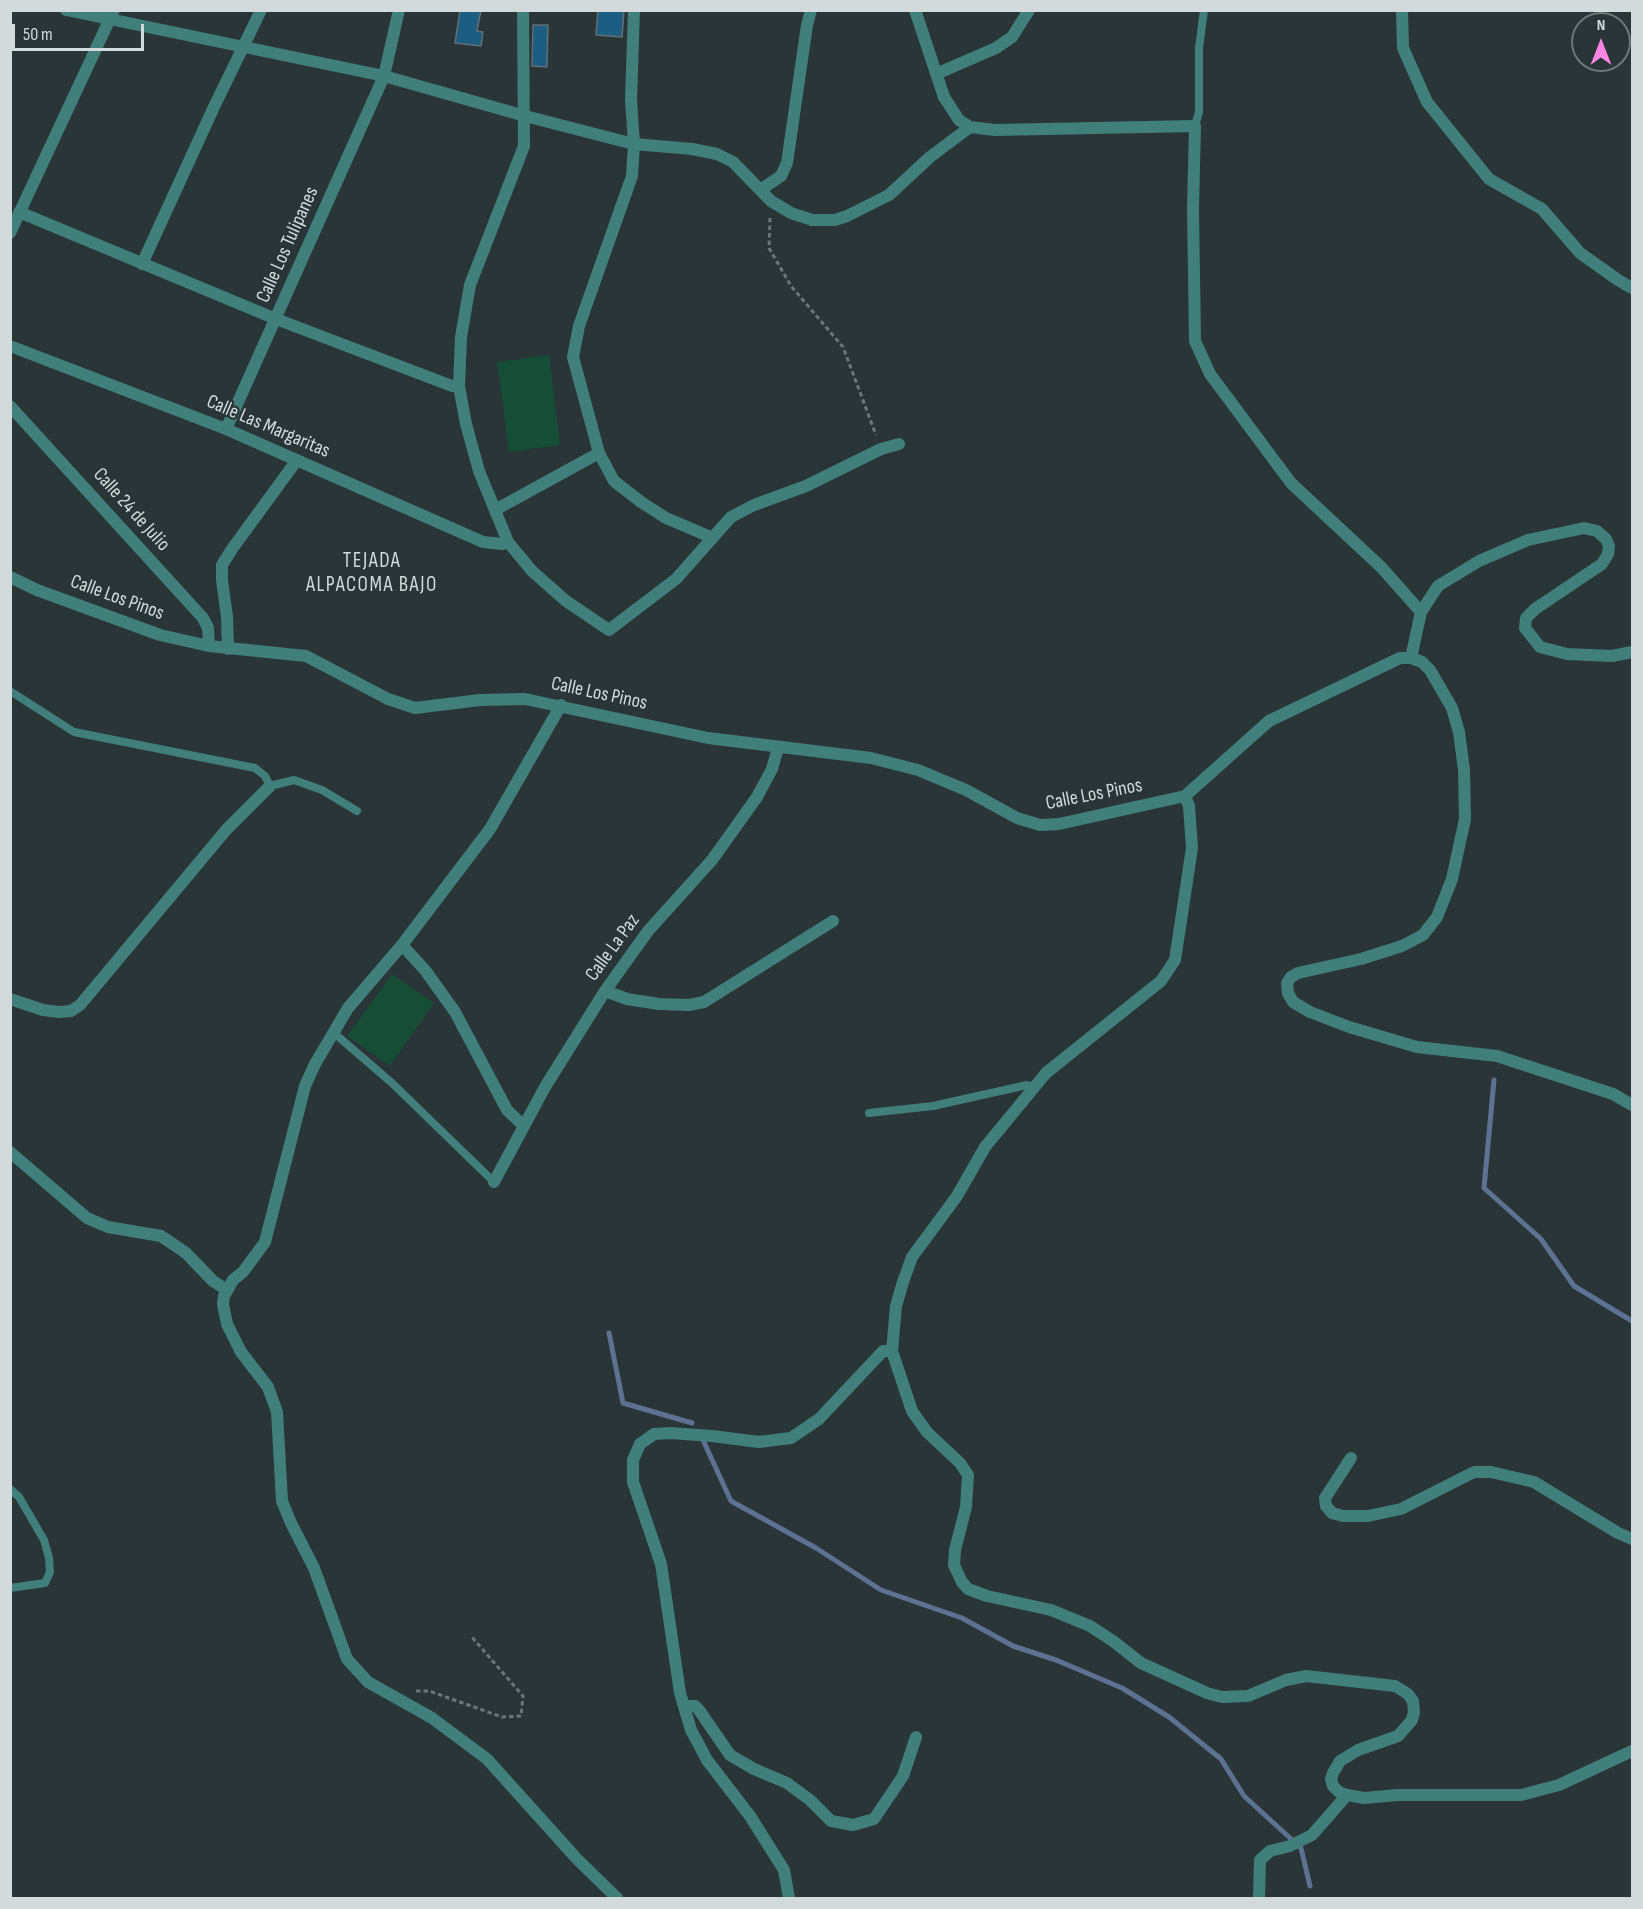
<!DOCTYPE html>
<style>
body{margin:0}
#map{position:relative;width:1643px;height:1909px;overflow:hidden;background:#2a3537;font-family:"Sofia Sans Condensed",sans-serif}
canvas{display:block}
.frame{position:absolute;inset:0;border:12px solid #d3dadb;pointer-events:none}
.north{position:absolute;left:1571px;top:12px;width:60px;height:60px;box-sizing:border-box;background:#2a3537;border:2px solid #6e7779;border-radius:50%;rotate:0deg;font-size:16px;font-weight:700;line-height:24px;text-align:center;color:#d3dadb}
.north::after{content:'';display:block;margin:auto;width:21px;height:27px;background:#fd86e3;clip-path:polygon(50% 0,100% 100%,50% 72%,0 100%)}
.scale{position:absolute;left:12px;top:24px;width:132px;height:27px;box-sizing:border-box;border:3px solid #d3dadb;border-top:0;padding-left:8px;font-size:18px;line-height:21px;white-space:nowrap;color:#d3dadb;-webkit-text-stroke:4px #2a3537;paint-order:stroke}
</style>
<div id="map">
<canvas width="1643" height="1909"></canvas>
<div class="frame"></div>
<div class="north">N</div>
<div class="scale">50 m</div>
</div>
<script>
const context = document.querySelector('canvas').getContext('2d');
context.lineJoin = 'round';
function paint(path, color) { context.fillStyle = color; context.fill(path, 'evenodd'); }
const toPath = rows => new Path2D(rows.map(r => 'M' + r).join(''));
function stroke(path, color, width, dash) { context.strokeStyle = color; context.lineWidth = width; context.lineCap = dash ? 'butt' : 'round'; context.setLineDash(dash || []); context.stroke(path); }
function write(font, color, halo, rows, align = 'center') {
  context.font = font + ' "Sofia Sans Condensed",sans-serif'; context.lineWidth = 4.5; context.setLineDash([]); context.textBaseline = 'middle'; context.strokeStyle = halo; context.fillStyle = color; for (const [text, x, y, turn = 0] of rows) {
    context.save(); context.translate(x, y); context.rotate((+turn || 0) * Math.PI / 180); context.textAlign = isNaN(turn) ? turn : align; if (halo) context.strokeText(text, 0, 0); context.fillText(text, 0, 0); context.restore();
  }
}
paint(toPath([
 [549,355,560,445,509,452,497,362],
 [392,974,434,1003,390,1066,347,1036]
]), '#164d37');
stroke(toPath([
 [1494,1080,1484,1188,1541,1239,1574,1286,1632,1321],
 [609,1333,623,1403,692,1423],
 [703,1440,731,1501,816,1548,881,1590,962,1618,1013,1646,1056,1660,1122,1688,1169,1717,1221,1759,1244,1796,1301,1848,1310,1886]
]), '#5d7192', 5);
const building = toPath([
 [460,10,481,10,477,31,483,32,481,46,455,43,460,10],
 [598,10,624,10,622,37,596,35,598,10],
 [533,25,548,25,547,67,532,66,533,25]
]);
paint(building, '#1c5e82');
stroke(building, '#646e74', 1.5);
stroke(toPath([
 [770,218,769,248,791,286,843,347,876,435],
 [416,1691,429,1691,502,1717,521,1716,523,1696,471,1636]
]), '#6c7678', 3, [4.5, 3]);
stroke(toPath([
 [1195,126,1199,112,1199,48,1204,10],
 [10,691,74,732,255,768,265,776,270,786,294,780,322,790,357,811],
 [334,1033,392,1083,494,1182],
 [869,1113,933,1106,1027,1085,1034,1087],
 [10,1489,19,1497,44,1540,49,1558,50,1572,45,1583,10,1588]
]), '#407f7a', 8);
stroke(toPath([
 [66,10,384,76,525,116,634,144,692,149,717,154,733,162,771,201,791,213,812,220,835,220,847,216,889,195,930,157,970,127],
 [523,10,524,146,470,285,461,337,459,386,466,424,479,471,508,542,532,571,566,601,609,630,676,579,731,517,754,505,806,486,881,449,899,444],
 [634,10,631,100,634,144,632,176,579,326,573,357,599,453,614,481,641,502,666,518,713,538],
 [915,10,944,97,959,120,970,127,995,130,1195,126,1193,208,1195,341,1210,374,1291,483,1381,567,1421,612],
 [1402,10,1403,48,1427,102,1489,179,1542,209,1580,253,1618,280,1632,288],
 [936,74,996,48,1012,37,1029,10],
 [760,190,781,176,787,163,807,25,811,10],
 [19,212,276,319,452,386,459,386],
 [10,233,114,10],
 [142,264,213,109,261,10],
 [10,346,226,429,483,542,502,544,508,542],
 [10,406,203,618,208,628,209,646],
 [226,429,384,76,399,10],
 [495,510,599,453],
 [10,577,37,590,160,635,209,646,306,656,388,699,415,708,480,700,525,699,708,738,871,758,918,770,966,790,1017,818,1040,825,1059,824,1185,796,1269,721,1400,658,1411,658,1422,662,1430,670,1452,708,1459,732,1464,770,1465,819,1452,879,1437,917,1423,935,1402,946,1361,959,1298,973,1291,977,1287,983,1288,993,1293,1002,1310,1012,1349,1027,1417,1047,1497,1056,1613,1094,1632,1105],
 [228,649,227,617,222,580,222,565,232,549,297,460],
 [1411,658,1421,612,1438,586,1479,561,1528,540,1584,528,1597,531,1606,539,1609,546,1608,554,1602,564,1535,609,1526,618,1525,628,1540,647,1567,654,1612,656,1632,652],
 [561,705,490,829,402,945,348,1008,315,1064,305,1086,265,1242,243,1272,233,1280,224,1296,223,1304,227,1324,241,1352,268,1387,277,1412,282,1501,291,1523,314,1568,347,1659,368,1682,432,1718,487,1759,577,1859,617,1898],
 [1185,796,1189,806,1192,848,1175,960,1161,981,1046,1073,985,1147,957,1196,912,1257,903,1282,896,1306,892,1351,912,1411,927,1432,960,1463,968,1475,966,1507,955,1550,954,1565,962,1582,968,1589,987,1596,1051,1610,1090,1626,1113,1641,1141,1663,1207,1693,1222,1697,1248,1696,1286,1680,1306,1676,1395,1686,1408,1694,1413,1701,1414,1712,1412,1720,1398,1736,1358,1750,1340,1761,1333,1773,1331,1779,1333,1786,1339,1792,1347,1795,1364,1798,1397,1795,1521,1795,1559,1785,1632,1751],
 [402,945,425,970,455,1012,507,1110,524,1126],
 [605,991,627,999,659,1004,689,1005,704,1002,833,921],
 [10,999,43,1010,59,1012,71,1011,80,1005,226,830,270,786],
 [10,1152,87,1218,108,1227,161,1236,186,1253,213,1281,227,1290],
 [494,1182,545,1087,605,991,648,931,712,860,757,797,772,769,778,748],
 [1351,1458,1325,1498,1326,1506,1332,1513,1343,1516,1368,1516,1401,1509,1474,1472,1491,1472,1534,1482,1618,1533,1632,1539],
 [685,1706,695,1706,699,1710,730,1755,754,1769,787,1783,810,1800,831,1821,853,1825,874,1819,903,1776,916,1737],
 [789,1898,784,1870,750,1816,707,1760,691,1730,680,1693,661,1564,633,1482,633,1460,640,1444,654,1434,670,1433,712,1436,759,1442,791,1438,819,1419,883,1351,892,1351],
 [1259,1898,1260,1860,1270,1851,1290,1846,1312,1835,1347,1795]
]), '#407f7a', 12);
write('20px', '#d3dadb', '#2a3537', [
 ["Calle Los Tulipanes",288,245,-66],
 ["Calle Las Margaritas",268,427,23],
 ["Calle 24 de Julio",131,510,48],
 ["Calle Los Pinos",117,598,20],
 ["Calle Los Pinos",599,694,12],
 ["Calle Los Pinos",1094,795,-11],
 ["Calle La Paz",613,948,-54]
]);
context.letterSpacing = '1.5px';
write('21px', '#d3dadb', '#2a3537', [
 ["TEJADA",372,562],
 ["ALPACOMA BAJO",372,586]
]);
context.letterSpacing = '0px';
</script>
